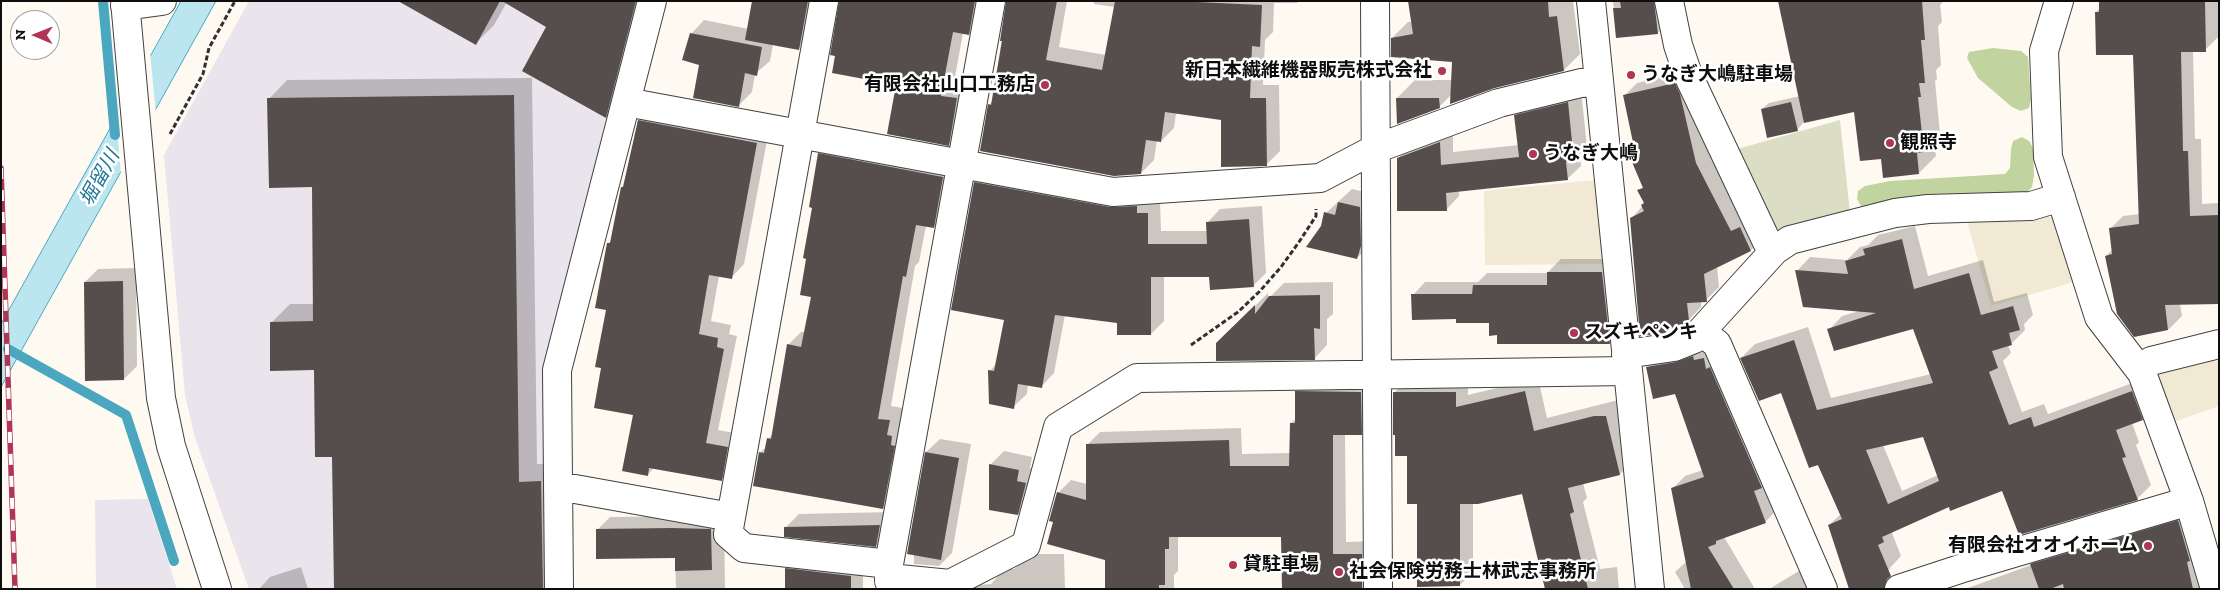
<!DOCTYPE html>
<meta charset="utf-8">
<style>
body{margin:0}
#map{position:relative;width:2220px;height:590px;overflow:hidden;background:#fef9f1;font-family:"Zilla Slab",serif}
canvas{display:block}
.frame{position:absolute;inset:0;border:2px solid #0e0e0e;pointer-events:none}
.north{position:absolute;left:10px;top:10px;width:50px;height:50px;box-sizing:border-box;background:#fff;border:1px solid #9f9f9f;border-radius:50%;rotate:271deg;font-size:14px;font-weight:700;line-height:20px;text-align:center;color:#0e0e0e}
.north::after{content:'';display:block;margin:auto;width:18px;height:22px;background:#b03552;clip-path:polygon(50% 0,100% 100%,50% 72%,0 100%)}
</style>
<div id="map">
<canvas width="2220" height="590"></canvas>
<div class="frame"></div>
<div class="north">N</div>
</div>
<script>
const context = document.querySelector('canvas').getContext('2d');
context.lineJoin = 'round';
function paint(path, color) { context.fillStyle = color; context.fill(path, 'evenodd'); }
const toPath = rows => new Path2D(rows.map(r => 'M' + r).join(''));
function stroke(path, color, width, dash) { context.strokeStyle = color; context.lineWidth = width; context.lineCap = dash ? 'butt' : 'round'; context.setLineDash(dash || []); context.stroke(path); }
function write(font, color, halo, rows, align = 'center') {
  context.font = font + ' "Zilla Slab","Noto Sans JP",serif'; context.lineWidth = 5; context.setLineDash([]); context.textBaseline = 'middle'; context.strokeStyle = halo; context.fillStyle = color; for (const [text, x, y, turn = 0] of rows) {
    context.save(); context.translate(x, y); context.rotate((+turn || 0) * Math.PI / 180); context.textAlign = isNaN(turn) ? turn : align; if (halo) context.strokeText(text, 0, 0); context.fillText(text, 0, 0); context.restore();
  }
}
paint(toPath([
 [249,1,640,1,544,369,546,589,249,589,195,438,185,395,164,155],
 [148,499,177,589,96,589,95,500]
]), '#eae4ec');
paint(toPath([
 [1596,180,1605,264,1485,265,1484,191],
 [2049,216,2059,223,2077,281,1991,306,1966,218],
 [2219,355,2219,406,2171,423,2155,378,2159,370]
]), '#f1e9d4');
paint(toPath([
 [1993,48,2021,51,2028,57,2031,99,2029,108,2021,111,2012,107,1978,78,1967,58,1969,52],
 [2022,137,2029,141,2033,148,2034,175,2032,187,2025,195,1869,208,1861,206,1857,199,1858,191,1865,186,1890,181,2005,174,2010,168,2011,149,2013,141]
]), '#c1d49f');
paint(toPath([
 [1840,120,1850,213,1775,237,1734,150]
]), '#dbdec4');
const water = toPath([
 [181,1,216,1,1,387,1,324,181,1]
]);
paint(water, '#bbe6f0');
stroke(water, '#4aa7bf', 1);
paint(toPath([
 [150,52,156,114,121,176,116,114]
]), '#fef9f1');
paint(toPath([
 [400,1,650,1,624,98,606,117,548,26,507,2,494,25,475,44],
 [754,1,818,1,812,35,799,48,773,44,770,61,755,74,752,92,738,106,700,64,691,34,704,20,749,29],
 [840,1,985,1,982,20,969,34,963,33,954,82,970,85,962,131,948,144,897,84,837,55],
 [1007,1,1067,1,1059,47,1106,55,1115,7,1094,4,1094,1,1299,1,1297,3,1274,3,1273,32,1265,40,1263,85,1279,85,1280,151,1266,165,1222,119,1176,113,1174,128,1161,141,1157,140,1154,160,1141,173,989,105,993,101],
 [1410,1,1573,1,1580,54,1564,70,1452,94,1439,107,1397,98,1415,80,1453,80,1453,60,1392,38,1408,22,1413,22],
 [1613,1,1668,1,1671,19,1658,33,1617,37],
 [1779,1,1944,1,1940,5,1942,22,1938,26,1941,65,1936,70,1937,79,1935,81,1940,134,1934,140,1936,156,1919,173,1882,158,1855,110,1804,122,1797,130,1762,109,1769,103,1800,96],
 [2100,1,2218,1,2218,37,2205,50,2193,50,2195,139,2201,139,2202,204,2219,203,2219,303,2180,304,2182,316,2169,329,2134,335,2106,256,2112,250,2110,229,2123,216,2140,214,2134,53,2096,12,2100,8],
 [1688,71,1764,237,1751,250,1717,266,1719,287,1706,300,1701,301,1701,307,1684,325,1631,219,1645,203,1639,191,1644,186,1630,155,1635,150,1624,96,1637,83],
 [532,78,537,464,559,464,561,589,335,589,334,456,315,369,271,323,290,304,314,304,313,186,269,99,287,80],
 [1581,90,1587,147,1580,154,1581,166,1567,179,1459,190,1459,196,1446,210,1398,158,1411,145,1453,129,1453,152,1519,145,1516,116,1529,102],
 [652,107,769,130,744,264,731,278,719,276,711,321,731,325,729,334,737,336,718,430,740,434,735,466,721,479,655,467,647,475,634,414,603,367,608,309,608,244,612,239,622,187,625,184,639,121],
 [833,141,956,164,947,214,933,227,926,226,919,262,915,266,891,406,903,408,900,422,905,423,896,495,883,508,760,453,767,446,768,439,773,434,788,345,801,332,805,332,812,296,813,207,820,154],
 [988,170,1160,201,1161,231,1207,231,1207,223,1220,209,1262,206,1266,273,1253,286,1211,276,1164,276,1164,321,1151,334,1118,322,1065,315,1054,373,1041,387,1028,384,1027,394,1013,407,990,371,997,363,1006,319,975,183],
 [1352,189,1373,194,1370,245,1357,258,1323,227,1326,213],
 [1915,226,1928,276,1983,260,1994,302,2027,293,2033,315,2024,324,2025,330,2011,344,2008,345,2011,353,2003,361,2022,412,2044,404,2048,414,2146,378,2156,406,2142,419,2132,423,2139,442,2136,445,2151,485,2137,499,2003,490,1950,506,1895,530,1892,533,1901,556,1888,570,1829,525,1841,514,1782,392,1741,358,1755,344,1808,327,1831,398,1931,374,1914,327,1829,330,1842,316,1859,311,1797,271,1810,257,1847,260,1860,247,1868,245,1878,235],
 [1924,435,1938,475,1902,491,1883,445],
 [1561,259,1615,259,1622,330,1609,342,1498,334,1490,321,1457,318,1413,295,1425,282,1478,282,1487,273,1547,273],
 [136,268,137,366,124,379,85,282,98,269],
 [1333,282,1333,314,1327,319,1327,345,1314,359,1217,344,1268,293,1268,299,1284,283],
 [1706,344,1778,509,1765,522,1724,537,1755,589,1685,589,1675,572,1687,561,1672,489,1685,476,1703,470,1676,393,1648,367,1661,354],
 [1538,378,1547,418,1618,400,1633,461,1620,474,1583,483,1587,498,1583,502,1600,569,1617,567,1619,589,1546,589,1522,492,1473,502,1473,572,1460,585,1418,503,1394,393,1407,380,1468,379,1468,395],
 [1309,379,1374,380,1374,421,1361,434,1345,434,1346,542,1375,541,1375,576,1362,589,1282,535,1180,535,1178,538,1178,571,1174,575,1174,589,1107,589,1106,559,1055,521,1058,493,1071,480,1087,484,1087,445,1100,432,1241,428,1242,454,1290,453,1291,423,1297,418,1296,392],
 [940,439,971,444,952,553,939,566,914,564,914,554,908,553,926,452],
 [1004,451,1032,457,1030,468,1039,470,1031,501,1017,514,990,465],
 [2193,506,2211,589,1965,589,2031,565,2046,550],
 [893,512,889,532,876,546,785,528,799,514],
 [724,516,725,589,676,589,675,557,597,530,610,517],
 [1032,554,1064,554,1065,589,923,589,991,584,1004,569,1014,569],
 [798,557,863,564,863,589,787,589,786,569],
 [1809,565,1817,589,1769,589],
 [301,567,308,589,259,589,270,577]
]), '#0003');
stroke(toPath([
 [103,1,115,135],
 [8,349,126,415,174,561]
]), '#4aa7bf', 10);
paint(toPath([
 [398,1,500,1,476,45],
 [502,1,636,1,606,118,522,71,546,27],
 [752,1,808,1,799,50,745,40],
 [839,1,975,1,969,35,953,32,941,96,957,98,949,146,887,134,896,85,832,73,835,56,830,55],
 [1006,1,1057,1,1046,60,1102,70,1115,1,1175,1,1262,5,1260,47,1252,46,1250,98,1266,98,1267,166,1221,167,1221,120,1165,112,1161,142,1146,140,1141,174,1114,176,980,151,988,104,991,105,1002,41,1000,41],
 [1408,1,1548,1,1549,17,1557,16,1564,71,1495,88,1450,104,1452,62,1391,57,1391,38,1413,34],
 [1620,1,1654,1,1658,34,1616,38,1613,8,1621,8],
 [1778,1,1922,1,1925,40,1921,40,1925,83,1919,83,1921,97,1918,97,1924,152,1917,153,1919,174,1883,178,1881,159,1860,161,1854,112,1804,123],
 [2099,1,2205,1,2206,52,2181,52,2183,151,2188,151,2190,216,2219,215,2219,304,2165,305,2168,330,2134,337,2117,314,2105,256,2112,254,2109,228,2139,224,2133,55,2096,55,2095,12,2099,12],
 [690,33,762,47,757,76,745,73,739,107,693,98,699,65,682,60],
 [1675,83,1680,94,1696,163,1731,231,1740,227,1751,251,1704,274,1707,302,1687,303,1689,321,1685,326,1670,332,1640,336,1630,218,1644,211,1641,205,1644,203,1637,190,1643,188,1629,155,1635,152,1623,95],
 [514,95,519,482,541,481,543,589,334,589,332,457,315,457,314,370,270,371,270,322,313,321,312,187,269,188,267,98],
 [1396,98,1439,98,1440,108,1397,124],
 [1568,102,1574,161,1566,162,1568,180,1446,193,1447,211,1397,211,1397,158,1440,142,1441,165,1519,157,1514,115],
 [1791,102,1798,131,1767,138,1761,109],
 [638,120,757,143,732,279,709,275,699,334,718,338,717,347,724,349,706,443,728,447,722,481,649,468,648,476,622,471,633,415,594,408,601,368,595,367,606,310,595,308,607,243,610,243,621,187,623,187],
 [818,153,943,177,934,228,916,225,906,277,903,276,878,419,890,420,887,435,892,436,891,445,895,446,883,509,753,486,759,452,764,453,767,438,771,439,787,344,801,347,811,297,800,295,806,259,803,258,812,208,809,207],
 [974,182,1110,207,1137,206,1137,213,1148,213,1148,244,1207,244,1206,222,1249,219,1254,287,1210,290,1209,277,1151,277,1151,335,1117,335,1117,323,1055,315,1042,388,1018,384,1014,409,989,404,988,370,994,371,1004,320,951,310],
 [1338,202,1360,207,1361,246,1357,259,1306,247,1321,226,1324,212,1335,215],
 [1902,239,1914,289,1969,273,1981,315,2013,306,2020,330,2009,333,2012,345,1992,351,1998,368,1989,372,2009,425,2031,417,2034,427,2132,391,2143,420,2116,430,2126,457,2122,458,2138,500,2019,535,2002,491,1950,511,1949,507,1882,537,1884,542,1878,545,1891,576,1887,579,1884,589,1849,589,1828,525,1842,519,1818,465,1809,468,1781,393,1759,401,1740,358,1794,340,1817,410,1933,383,1913,329,1834,351,1827,329,1876,313,1803,307,1795,270,1848,274,1845,261,1865,255,1863,249],
 [1923,437,1939,481,1888,504,1866,450],
 [1547,272,1602,272,1610,344,1497,344,1497,335,1489,336,1489,323,1456,323,1456,319,1412,320,1411,294,1472,294,1473,285,1547,285],
 [123,281,124,380,85,381,84,282],
 [1320,295,1320,329,1314,328,1315,360,1216,361,1216,343,1255,305,1255,314,1269,296],
 [1693,356,1694,360,1704,358,1706,369,1710,367,1762,488,1754,491,1766,523,1716,541,1716,544,1708,547,1734,589,1691,589,1671,488,1704,477,1675,394,1653,399,1646,367,1676,362],
 [1295,391,1361,392,1362,435,1333,435,1333,554,1362,554,1362,589,1282,589,1281,537,1169,537,1169,549,1165,549,1165,585,1159,585,1159,589,1105,589,1105,560,1047,544,1053,522,1049,521,1057,492,1086,500,1086,444,1229,440,1230,466,1289,466,1290,423,1295,423],
 [1525,391,1534,431,1594,416,1606,416,1620,475,1568,488,1574,512,1570,514,1588,589,1545,589,1522,494,1478,504,1460,504,1460,586,1417,587,1417,504,1407,504,1407,456,1395,456,1395,435,1393,435,1393,392,1456,392,1456,407],
 [925,452,959,458,941,560,907,554],
 [989,464,1019,470,1017,481,1026,483,1018,515,989,510],
 [2178,520,2190,561,2187,562,2193,589,2064,589,2063,584,2050,589,2039,589,2030,564],
 [880,525,876,547,784,537,784,527],
 [672,528,711,529,712,570,675,571,675,558,596,559,596,529],
 [785,568,851,576,851,589,785,589]
]), '#564e4c');
const minor = toPath([
 [125,1,161,398,171,446,217,589],
 [824,1,728,534,744,548,889,564],
 [1375,1,1378,589],
 [1591,1,1650,589],
 [1669,1,1678,45,1688,75,1767,242,1775,250],
 [2059,1,2044,51,2048,157,2099,317,2142,373,2189,501,2215,589],
 [125,6,162,1],
 [626,102,1113,192,1320,178,1375,149,1499,103,1581,83,1599,82],
 [1702,332,1717,344,1823,589],
 [1626,354,1674,347,1694,339,1775,250,1790,240,1895,213,1928,209,2031,206,2061,197],
 [2140,370,2151,361,2219,344],
 [558,489,575,489,731,517],
 [889,578,950,584,1026,545,1058,427,1137,378,1628,371],
 [889,581,889,564,991,1],
 [559,589,557,370,652,1],
 [1899,589,1966,567,2189,501]
]);
stroke(minor, '#414141', 30);
stroke(toPath([
 [170,134,203,74,209,48,235,1],
 [1191,345,1238,312,1260,291,1281,267,1299,242,1316,216,1316,209]
]), '#303030', 3, [5, 2.5]);
stroke(minor, '#fff', 28);
const rail = toPath([
 [1,168,15,589]
]);
stroke(rail, '#b03552', 5.5);
stroke(rail, '#fff', 4, [11]);
for (const [x, y, r, color] of [
 [1442,71,5,"#b03552"],
 [1631,75,5,"#b03552"],
 [1045,85,5,"#b03552"],
 [1890,143,5,"#b03552"],
 [1533,154,5,"#b03552"],
 [1574,333,5,"#b03552"],
 [2148,546,5,"#b03552"],
 [1233,565,5,"#b03552"],
 [1339,572,5,"#b03552"]
]) { const dot = new Path2D(); dot.arc(x, y, r, 0, 2 * Math.PI); context.fillStyle = color; context.fill(dot); stroke(dot, '#fff', 2); }
write('bold 19px', '#0e0e0e', '#fff', [
 ["新日本繊維機器販売株式会社",1432,71,"right"],
 ["うなぎ大嶋駐車場",1641,75],
 ["有限会社山口工務店",1035,85,"right"],
 ["観照寺",1900,143],
 ["うなぎ大嶋",1543,154],
 ["スズキペンキ",1584,333],
 ["有限会社オオイホーム",2138,546,"right"],
 ["貸駐車場",1243,565],
 ["社会保険労務士林武志事務所",1349,572]
], 'left');
write('italic 20px', '#247894', '#fff', [
 ["堀留川",100,178,-61]
]);
</script>
